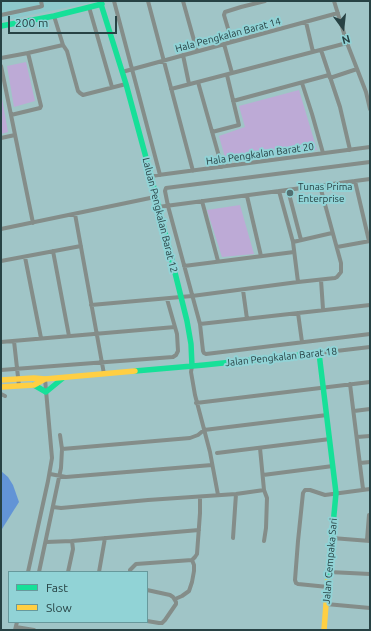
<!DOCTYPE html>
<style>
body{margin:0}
#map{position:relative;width:371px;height:631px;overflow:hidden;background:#a0c5c7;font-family:Ubuntu,sans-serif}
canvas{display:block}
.frame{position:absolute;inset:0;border:2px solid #274244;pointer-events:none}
.legend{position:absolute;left:8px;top:571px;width:140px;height:52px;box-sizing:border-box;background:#91d3d6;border:1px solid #67999c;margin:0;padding:5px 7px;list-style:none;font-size:12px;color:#274244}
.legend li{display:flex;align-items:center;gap:8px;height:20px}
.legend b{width:20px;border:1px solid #67999c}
.north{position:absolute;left:323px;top:8px;width:40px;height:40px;-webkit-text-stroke:3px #91d3d6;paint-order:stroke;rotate:165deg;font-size:11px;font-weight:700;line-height:16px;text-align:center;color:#274244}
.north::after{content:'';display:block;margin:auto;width:14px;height:18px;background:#274244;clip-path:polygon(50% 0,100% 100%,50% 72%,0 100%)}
.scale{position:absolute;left:8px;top:16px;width:109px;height:18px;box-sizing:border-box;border:2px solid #274244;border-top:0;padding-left:5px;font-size:12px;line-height:14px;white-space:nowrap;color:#274244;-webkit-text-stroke:3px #91d3d6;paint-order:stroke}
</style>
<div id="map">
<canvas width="371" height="631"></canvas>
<div class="frame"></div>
<ul class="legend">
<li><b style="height:5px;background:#16e098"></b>Fast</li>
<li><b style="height:5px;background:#ffcf43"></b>Slow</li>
</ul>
<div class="north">N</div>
<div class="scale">200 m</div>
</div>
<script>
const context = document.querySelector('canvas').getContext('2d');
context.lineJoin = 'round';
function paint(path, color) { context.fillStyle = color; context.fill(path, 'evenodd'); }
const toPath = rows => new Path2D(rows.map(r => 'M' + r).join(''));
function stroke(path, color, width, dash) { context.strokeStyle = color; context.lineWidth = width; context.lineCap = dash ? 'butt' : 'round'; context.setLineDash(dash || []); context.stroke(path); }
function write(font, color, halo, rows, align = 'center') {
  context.font = font + ' Ubuntu,sans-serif'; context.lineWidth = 4; context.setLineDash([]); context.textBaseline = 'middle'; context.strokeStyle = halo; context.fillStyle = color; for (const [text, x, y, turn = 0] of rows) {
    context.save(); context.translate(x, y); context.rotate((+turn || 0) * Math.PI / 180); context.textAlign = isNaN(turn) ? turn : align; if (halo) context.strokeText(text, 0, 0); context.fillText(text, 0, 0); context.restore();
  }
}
paint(toPath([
 [1,1,90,1,89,3,1,21]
]), '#8ec9cc');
paint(toPath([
 [26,62,35,101,14,107,7,66],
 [299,90,317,150,226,161,219,136,245,127,239,106],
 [1,93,8,132,1,134],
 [240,205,254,254,222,257,207,210]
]), '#bdaad6');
paint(toPath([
 [1,471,8,477,13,485,19,502,2,529,1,529]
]), '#6294d6');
stroke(toPath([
 [114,1,160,175],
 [148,1,193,171],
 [183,1,197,51],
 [334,1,347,43,366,92,370,109],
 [89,7,112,87],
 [1,15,39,7,42,6,41,1],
 [54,16,63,45,67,51,78,91,80,93,83,95,126,84],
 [306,22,313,52],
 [232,42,224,15,225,12,241,7,265,1],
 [224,44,232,73],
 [321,50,340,107,350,150],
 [183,55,189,84],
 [1,58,28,53,63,45],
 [1,66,33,223],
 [122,72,338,13],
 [330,78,357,69],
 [198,82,222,167],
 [302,83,312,114,323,153],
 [171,89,347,43],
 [233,101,329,75],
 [11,115,40,108,41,106,28,53],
 [212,132,239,125,227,75],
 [1,138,15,135],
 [370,162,166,188,165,191,168,206,200,324,203,351,204,353,206,354,370,334],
 [151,176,370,147],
 [355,181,369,241],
 [288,190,301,240],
 [279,191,293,242,298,282],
 [247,196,261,256],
 [202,201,218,261],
 [158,207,370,179],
 [75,214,104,374],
 [1,229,155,197],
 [293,242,332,233],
 [337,247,370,241],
 [53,251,69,336],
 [25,257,41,338],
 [1,261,81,246],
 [184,266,294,252],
 [321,280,323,309],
 [243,290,247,319],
 [91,305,192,296,298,282,335,278,337,277,341,272,341,263,320,186],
 [298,313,302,342],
 [200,324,370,305],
 [14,341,19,386],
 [1,342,175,327],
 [319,353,370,347],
 [192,366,191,372,195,395,210,452,218,495],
 [1,370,173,357,176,355,178,351,177,334,167,299],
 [350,384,363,489],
 [1,394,5,396],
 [196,403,370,382],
 [354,411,370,409],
 [357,437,370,436],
 [260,448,264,490,267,498,266,528,264,541],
 [62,449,190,438,198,435,204,430,327,415],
 [217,453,330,439],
 [360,463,370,462],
 [50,474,66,477,212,465],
 [263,475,333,466],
 [53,507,61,508,148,500,236,494,264,490],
 [233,538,236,494],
 [332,538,370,541],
 [367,540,369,515],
 [46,542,72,541,199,530],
 [28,572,48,481,52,458,45,379],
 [39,572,61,468,62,449,60,435],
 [68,572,73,549,72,541],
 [99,572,105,538],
 [130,572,130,570,136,564,192,560,195,557,197,554,200,513,200,497],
 [329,572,370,574],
 [328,587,298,584,296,583,295,580,298,541,303,493,305,490,310,490,325,495,370,489],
 [147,590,170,595,173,597,176,602,176,604,165,620,162,623,159,623,147,621],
 [175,599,182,596,189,591,192,582,194,571,194,565,192,560],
 [326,604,370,608],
 [16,627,34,630],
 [15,630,17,622]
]), '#848d89', 4);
stroke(toPath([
 [100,1,126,84,151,176,187,321,191,344,192,366],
 [1,26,54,16,102,4],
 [135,371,204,365,319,353,336,493,328,579],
 [34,385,46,392,63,378]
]), '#16e098', 5.5);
stroke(toPath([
 [1,380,34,378,45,379,135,371],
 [1,387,34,385,45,379],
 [324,630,328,579]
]), '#ffcf43', 5.5);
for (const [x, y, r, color] of [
 [290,193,4,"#517072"]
]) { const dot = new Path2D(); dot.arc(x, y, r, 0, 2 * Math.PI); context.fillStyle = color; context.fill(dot); stroke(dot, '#91d3d6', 1.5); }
write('10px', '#274244', '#91d3d6', [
 ["Hala Pengkalan Barat 14",228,35,-15],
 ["Hala Pengkalan Barat 20",260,154,-8],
 ["Laluan Pengkalan Barat 12",160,215,76],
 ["Jalan Pengkalan Barat 18",281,357,-6],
 ["Jalan Cempaka Sari",330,561,-85]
]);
write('10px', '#274244', '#91d3d6', [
 ["Tunas Prima",298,187],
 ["Enterprise",298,199]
], 'left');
</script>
